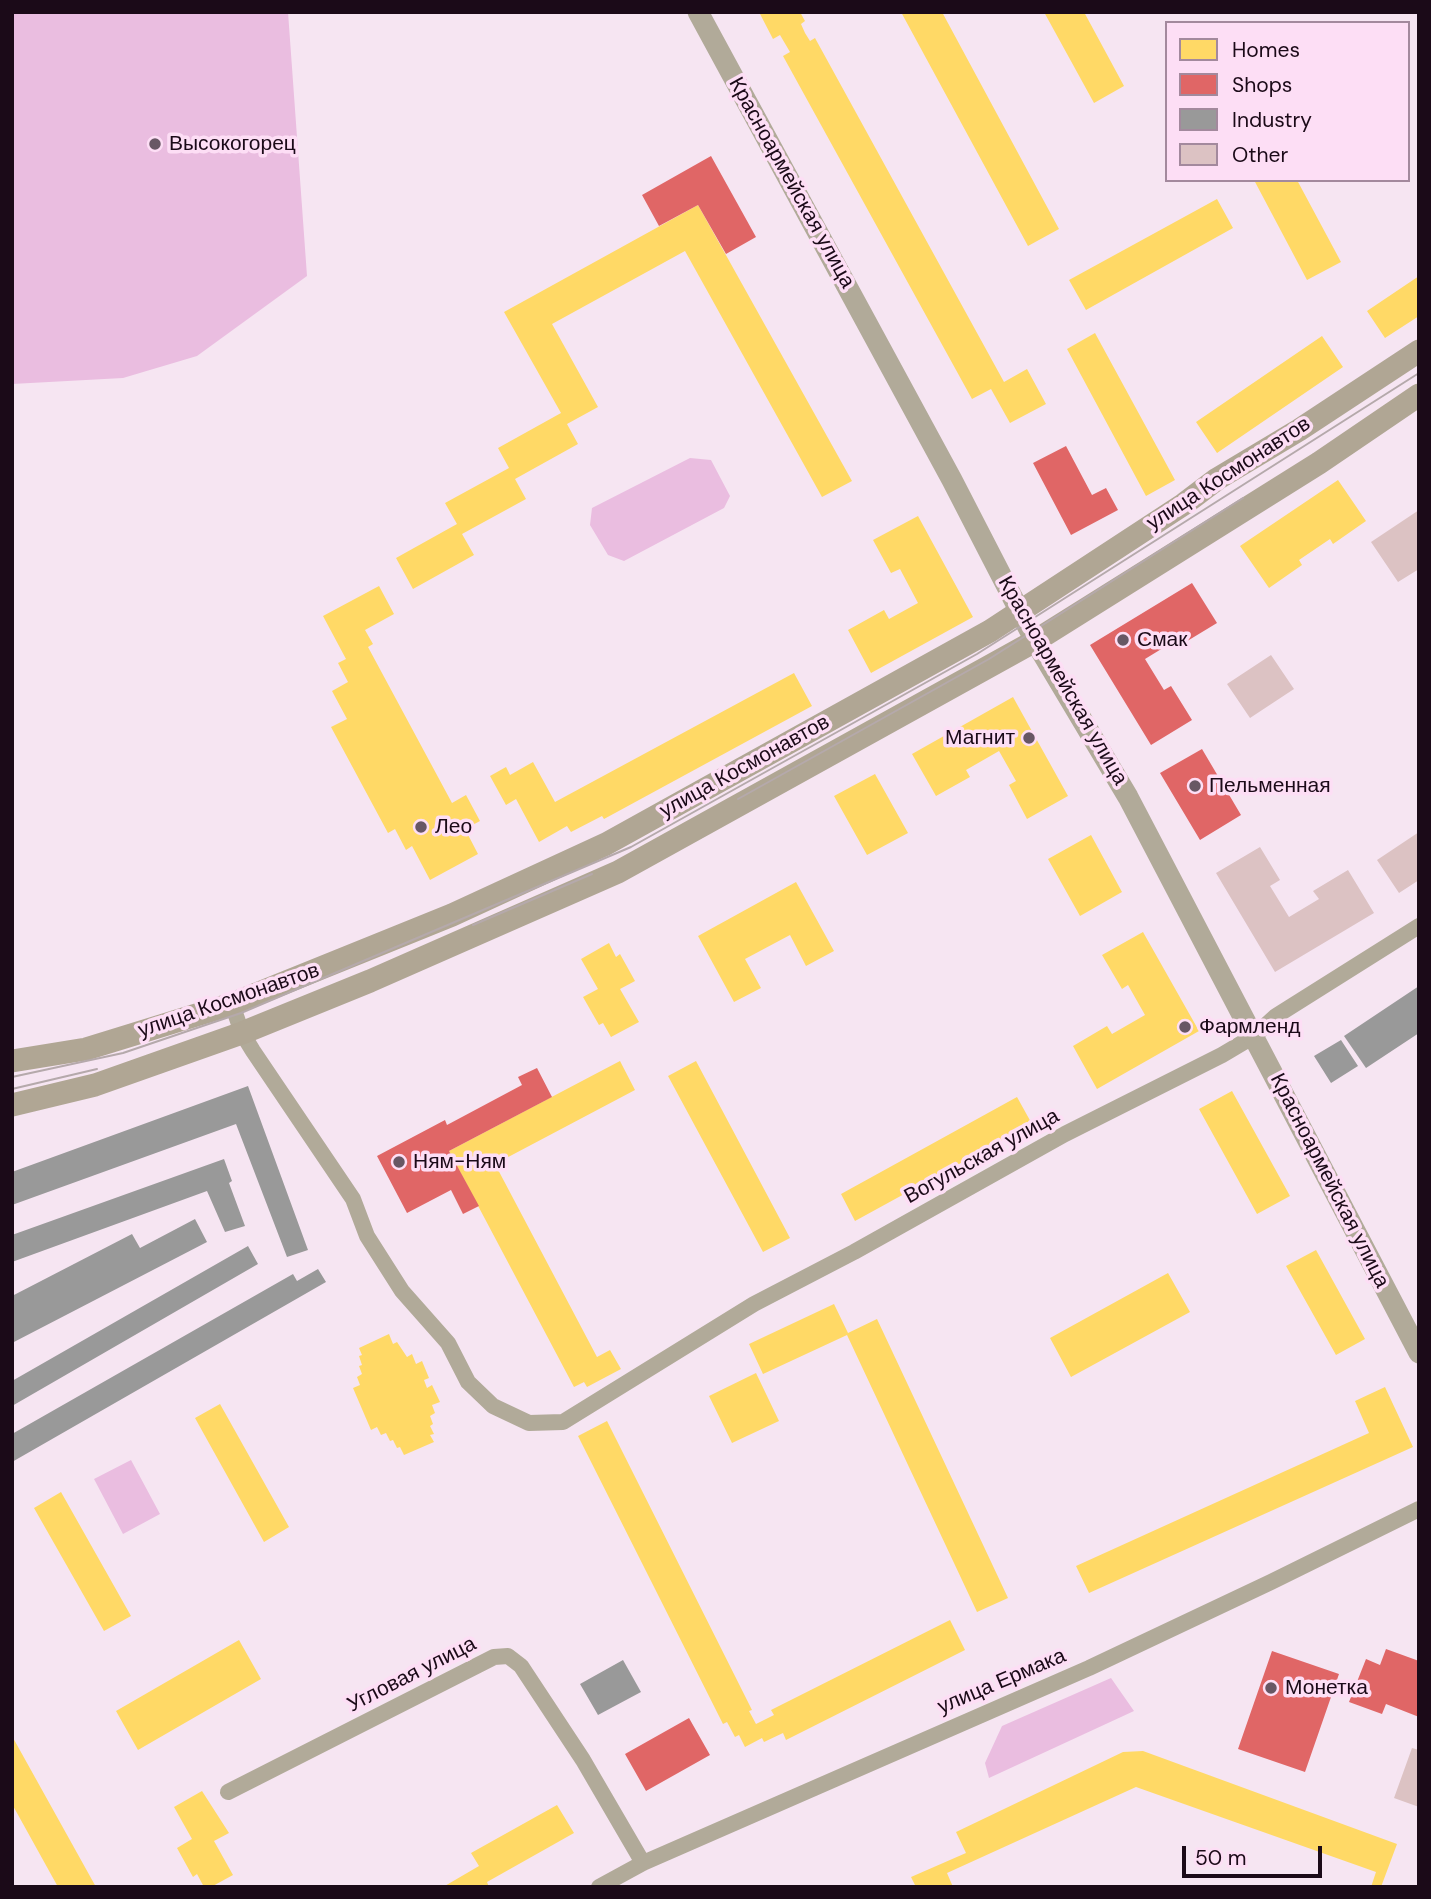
<!DOCTYPE html>
<meta charset="utf-8">
<style>
body{margin:0}
#map{position:relative;width:1431px;height:1899px;overflow:hidden;background:#f6e5f2;font-family:"DM Sans",sans-serif}
canvas{display:block}
.frame{position:absolute;inset:0;border:14px solid #1b0a18;pointer-events:none}
.legend{position:absolute;left:1165px;top:21px;width:245px;height:161px;box-sizing:border-box;background:#fddef5;border:2px solid #a3899d;margin:0;padding:9px 12px;list-style:none;font-size:21px;color:#1b0a18}
.legend li{display:flex;align-items:center;gap:14px;height:35px}
.legend b{width:35px;border:2px solid #a3899d}
.scale{position:absolute;left:1182px;top:1846px;width:140px;height:32px;box-sizing:border-box;border:4px solid #1b0a18;border-top:0;padding-left:9px;font-size:21px;line-height:24px;white-space:nowrap;color:#1b0a18;-webkit-text-stroke:5px #fddef5;paint-order:stroke}
</style>
<div id="map">
<canvas width="1431" height="1899"></canvas>
<div class="frame"></div>
<ul class="legend">
<li><b style="height:19px;background:#ffd966"></b>Homes</li>
<li><b style="height:19px;background:#e06666"></b>Shops</li>
<li><b style="height:19px;background:#999"></b>Industry</li>
<li><b style="height:19px;background:#dcc2c3"></b>Other</li>
</ul>
<div class="scale">50 m</div>
</div>
<script>
const context = document.querySelector('canvas').getContext('2d');
context.lineJoin = 'round';
function paint(path, color) { context.fillStyle = color; context.fill(path, 'evenodd'); }
const toPath = rows => new Path2D(rows.map(r => 'M' + r).join(''));
function stroke(path, color, width, dash) { context.strokeStyle = color; context.lineWidth = width; context.lineCap = dash ? 'butt' : 'round'; context.setLineDash(dash || []); context.stroke(path); }
function write(font, color, halo, rows, align = 'center') {
  context.font = font + ' "DM Sans",sans-serif'; context.lineWidth = 7; context.setLineDash([]); context.textBaseline = 'middle'; context.strokeStyle = halo; context.fillStyle = color; for (const [text, x, y, turn = 0] of rows) {
    context.save(); context.translate(x, y); context.rotate((+turn || 0) * Math.PI / 180); context.textAlign = isNaN(turn) ? turn : align; if (halo) context.strokeText(text, 0, 0); context.fillText(text, 0, 0); context.restore();
  }
}
paint(toPath([
 [12,12,288,12,307,276,197,356,123,378,12,384],
 [690,458,711,460,730,496,724,508,624,561,608,555,590,525,592,508],
 [131,1460,160,1514,123,1534,94,1479],
 [1111,1678,1134,1711,989,1778,985,1763,1002,1726]
]), '#eabde0');
paint(toPath([
 [759,12,800,12,805,21,801,24,805,33,810,41,815,38,1004,382,1027,369,1046,404,1010,423,991,389,972,399,783,56,790,52,780,35,773,39],
 [901,12,942,12,1059,229,1028,246],
 [1044,12,1084,12,1124,86,1094,103],
 [1254,180,1297,180,1341,262,1307,280],
 [1217,199,1233,228,1086,310,1069,280],
 [698,205,852,481,822,497,685,251,552,324,598,407,567,424,578,444,515,479,526,499,462,534,474,555,413,589,396,558,457,524,445,503,509,468,498,448,561,413,504,312],
 [1419,276,1419,316,1385,338,1367,311],
 [1095,333,1175,480,1146,496,1067,349],
 [1322,336,1343,367,1217,453,1196,422],
 [1338,480,1366,521,1333,544,1330,539,1299,560,1302,565,1269,588,1240,546],
 [918,516,973,617,871,673,848,630,884,610,889,619,918,603,900,569,891,573,873,540],
 [379,586,394,614,365,630,373,644,368,647,452,803,466,795,480,821,465,829,478,854,430,880,412,846,406,850,395,829,388,833,331,727,347,719,332,691,348,682,338,663,346,659,323,616],
 [794,673,812,706,604,819,602,816,571,832,567,826,539,842,516,799,506,805,490,776,506,767,510,775,533,762,555,802],
 [1013,697,1068,796,1027,819,1009,785,1016,781,999,751,966,770,970,777,936,796,912,754],
 [875,774,908,833,867,855,834,796],
 [1091,835,1122,892,1080,916,1048,859],
 [796,882,834,951,806,966,790,935,745,959,761,988,734,1002,698,936],
 [1143,932,1199,1031,1097,1089,1073,1046,1107,1026,1112,1034,1145,1015,1128,985,1122,989,1102,955],
 [609,943,616,957,620,954,635,981,620,989,639,1022,611,1037,603,1023,599,1025,583,997,598,989,581,959],
 [620,1061,635,1090,495,1164,597,1357,610,1350,621,1369,587,1387,584,1382,574,1387,449,1151],
 [696,1061,790,1238,763,1252,668,1076],
 [1232,1091,1290,1196,1257,1214,1199,1109],
 [1017,1097,1032,1124,855,1221,841,1194],
 [1316,1250,1365,1339,1336,1355,1286,1266],
 [1168,1273,1190,1312,1071,1377,1050,1338],
 [834,1304,848,1333,877,1319,1008,1598,977,1612,847,1335,763,1374,749,1344],
 [389,1334,393,1344,397,1342,407,1357,412,1354,416,1364,422,1361,429,1378,424,1380,427,1388,432,1385,440,1402,432,1405,435,1413,430,1416,433,1424,430,1426,434,1434,430,1435,434,1442,404,1455,400,1447,397,1448,393,1440,390,1441,386,1433,381,1435,377,1427,371,1430,353,1388,360,1385,357,1377,362,1374,359,1366,362,1365,359,1356,362,1355,359,1348],
 [756,1373,779,1421,732,1443,709,1396],
 [1385,1387,1413,1447,1089,1593,1076,1566,1369,1433,1355,1401],
 [220,1404,289,1527,264,1542,195,1418],
 [607,1421,752,1710,749,1711,756,1724,774,1715,771,1710,950,1620,965,1650,786,1740,783,1733,764,1742,762,1738,745,1747,739,1735,735,1737,727,1722,723,1724,578,1436],
 [61,1492,131,1616,104,1631,34,1508],
 [239,1640,261,1679,138,1750,116,1711],
 [12,1736,96,1887,58,1887,12,1804],
 [1143,1751,1397,1844,1381,1887,1371,1887,1376,1872,1136,1787,947,1873,953,1887,916,1887,911,1877,966,1853,956,1832,1123,1752],
 [202,1791,229,1833,214,1841,233,1875,211,1887,204,1887,197,1874,193,1877,177,1848,192,1839,174,1807],
 [557,1805,574,1833,487,1882,489,1887,443,1887,479,1866,471,1853]
]), '#ffd966');
paint(toPath([
 [711,156,756,237,726,254,698,205,659,226,642,195],
 [1066,446,1092,495,1106,488,1118,510,1071,535,1033,463],
 [1192,583,1217,623,1184,643,1181,637,1145,659,1164,690,1171,686,1192,720,1151,745,1090,645],
 [1202,749,1241,815,1200,840,1160,773],
 [537,1068,552,1097,449,1151,479,1206,463,1214,451,1190,407,1213,377,1156,445,1120,447,1125,522,1085,518,1077],
 [1386,1649,1419,1661,1419,1717,1386,1704,1382,1714,1349,1702,1366,1659,1380,1665],
 [1272,1651,1339,1674,1305,1772,1238,1749],
 [689,1718,710,1755,646,1791,625,1754]
]), '#e06666');
paint(toPath([
 [1419,986,1419,1033,1366,1068,1344,1036],
 [1341,1040,1358,1066,1331,1083,1314,1056],
 [248,1086,308,1250,287,1257,236,1124,12,1205,12,1172],
 [224,1159,232,1181,229,1183,245,1226,225,1232,207,1191,12,1262,12,1235],
 [195,1219,207,1242,12,1343,12,1296,132,1234,140,1248],
 [248,1246,258,1264,12,1406,12,1381],
 [318,1269,326,1282,12,1462,12,1434,293,1274,297,1281],
 [623,1660,641,1692,598,1715,580,1684]
]), '#999');
paint(toPath([
 [1419,510,1419,569,1398,582,1371,542],
 [1271,655,1294,689,1250,718,1227,684],
 [1419,832,1419,880,1399,893,1377,860],
 [1260,847,1280,880,1270,886,1289,917,1319,899,1313,891,1348,870,1374,913,1275,972,1216,873],
 [1412,1748,1419,1750,1419,1807,1394,1798]
]), '#dcc2c3');
stroke(toPath([
 [232,1004,242,1033,253,1051,353,1199,367,1236,402,1291,448,1343,468,1382,493,1406,529,1423,563,1422,754,1304,854,1252,1065,1134,1222,1055,1254,1036,1276,1016,1419,926],
 [228,1792,494,1657,508,1656,521,1666,583,1760,643,1863],
 [599,1887,643,1863,1089,1668,1271,1582,1419,1509]
]), '#b1aa99', 16);
stroke(toPath([
 [698,12,952,480,1035,641,1128,797,1419,1353]
]), '#b1aa99', 21);
stroke(toPath([
 [12,1061,86,1049,232,1004,452,915,606,844,990,631,1184,504,1217,479,1299,430,1419,351],
 [12,1105,95,1085,242,1033,370,981,618,872,1035,641,1319,463,1419,395]
]), '#b0a694', 23);
stroke(toPath([
 [738,799,989,659,1243,498],
 [473,925,592,874],
 [12,1077,123,1053,241,1013,631,847,977,654,1419,373],
 [12,1089,97,1069]
]), '#b5a9ab', 2);
for (const [x, y, r, color] of [
 [155,144,7,"#685764"],
 [1123,640,7,"#685764"],
 [1029,738,7,"#685764"],
 [1195,786,7,"#685764"],
 [421,827,7,"#685764"],
 [1185,1027,7,"#685764"],
 [399,1162,7,"#685764"],
 [1271,1688,7,"#685764"]
]) { const dot = new Path2D(); dot.arc(x, y, r, 0, 2 * Math.PI); context.fillStyle = color; context.fill(dot); stroke(dot, '#fddef5', 2.5); }
write('21px', '#1b0a18', '#fddef5', [
 ["Высокогорец",169,144],
 ["Смак",1137,640],
 ["Магнит",1015,738,"right"],
 ["Пельменная",1209,786],
 ["Лео",435,827],
 ["Фармленд",1199,1027],
 ["Ням-Ням",413,1162],
 ["Монетка",1285,1688]
], 'left');
write('21px', '#1b0a18', '#fddef5', [
 ["Красноармейская улица",791,183,61],
 ["улица Космонавтов",1229,474,-33],
 ["Красноармейская улица",1062,681,60],
 ["улица Космонавтов",745,767,-29],
 ["улица Космонавтов",229,1001,-19],
 ["Вогульская улица",982,1157,-29],
 ["Красноармейская улица",1329,1181,63],
 ["Угловая улица",412,1675,-27],
 ["улица Ермака",1002,1682,-23]
]);
</script>
